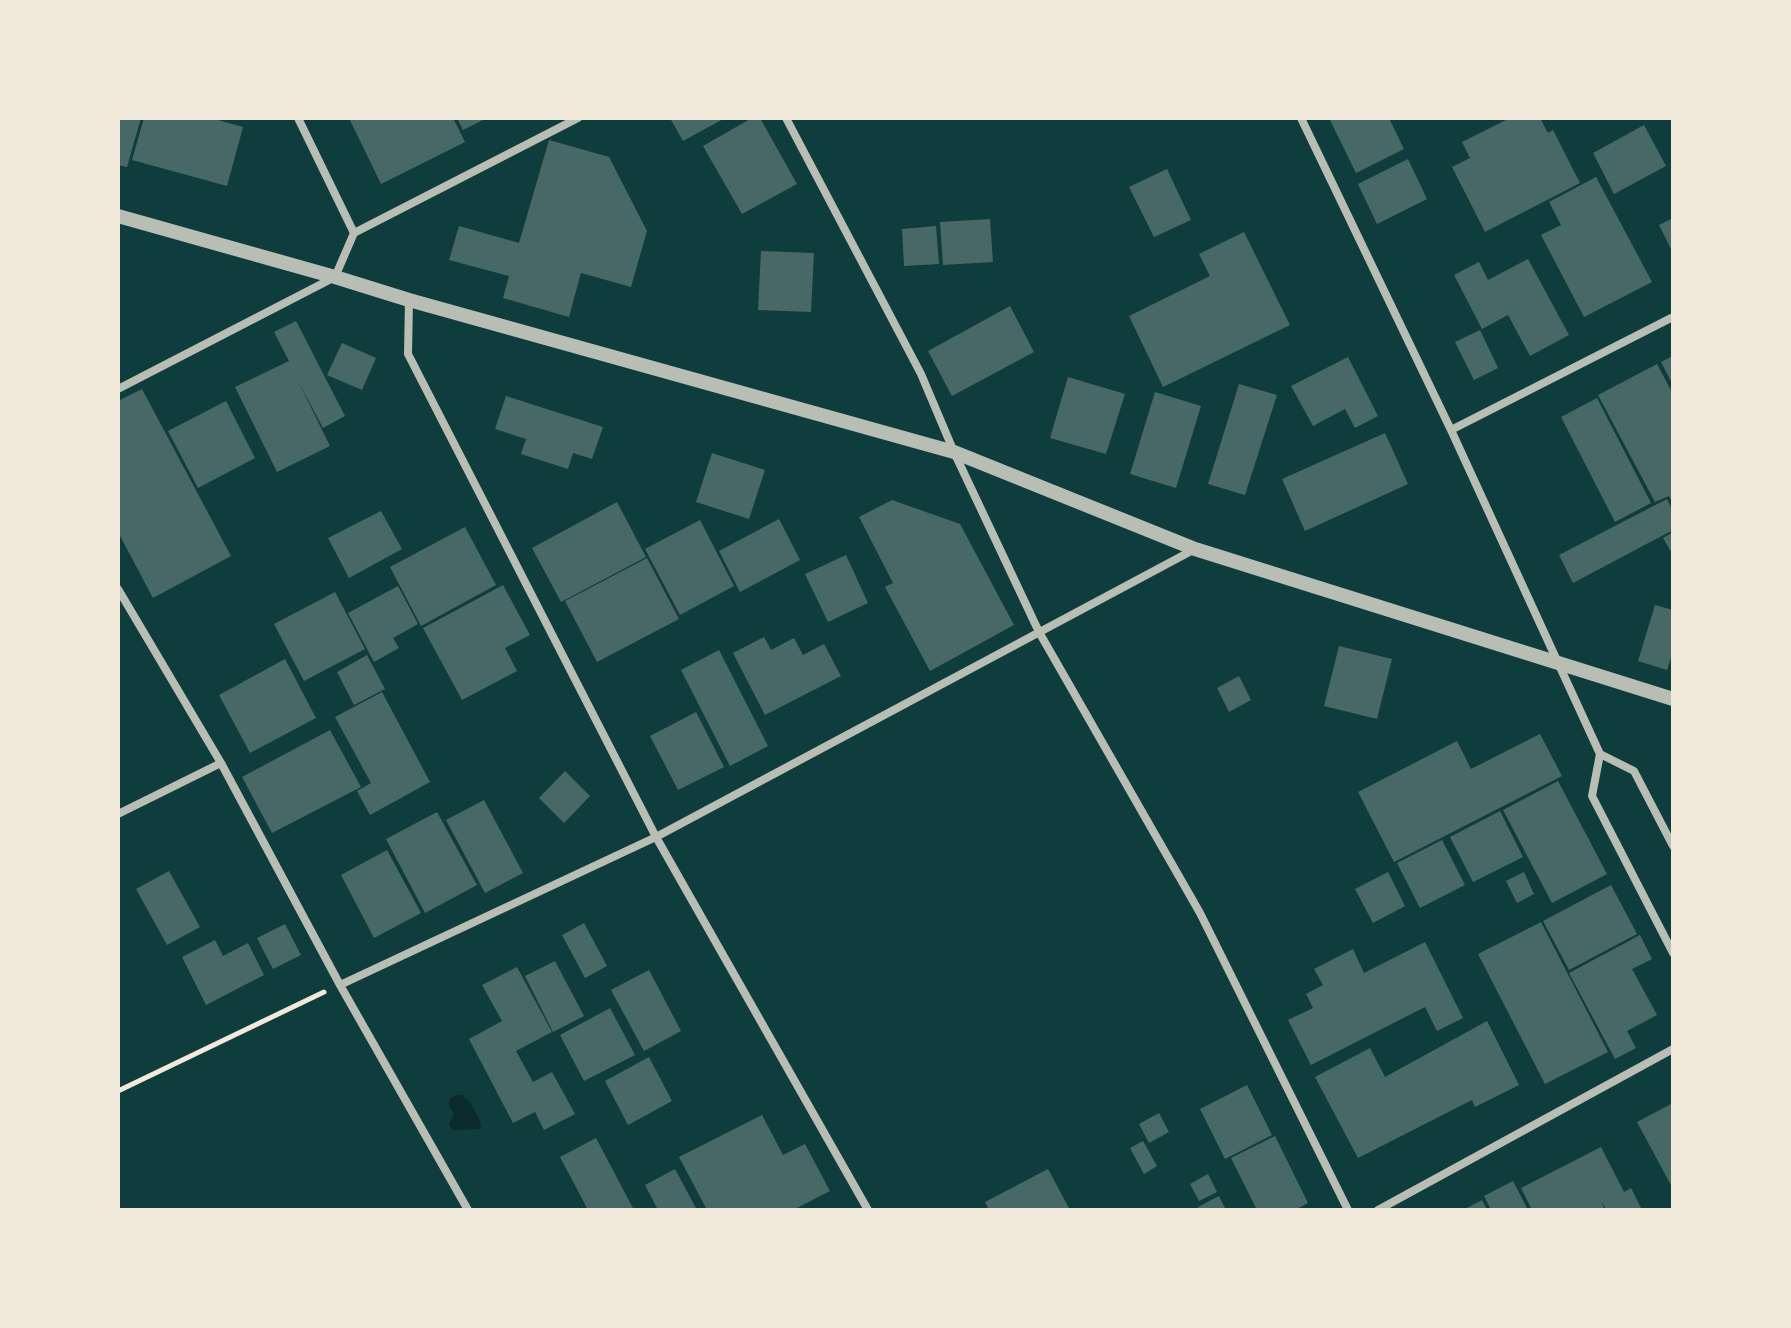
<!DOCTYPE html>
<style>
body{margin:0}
#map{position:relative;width:1791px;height:1328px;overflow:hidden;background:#0f3d3e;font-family:Poppins,sans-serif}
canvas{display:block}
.frame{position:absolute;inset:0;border:120px solid #f1e9da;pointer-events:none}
</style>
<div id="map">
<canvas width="1791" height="1328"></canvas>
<div class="frame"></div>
</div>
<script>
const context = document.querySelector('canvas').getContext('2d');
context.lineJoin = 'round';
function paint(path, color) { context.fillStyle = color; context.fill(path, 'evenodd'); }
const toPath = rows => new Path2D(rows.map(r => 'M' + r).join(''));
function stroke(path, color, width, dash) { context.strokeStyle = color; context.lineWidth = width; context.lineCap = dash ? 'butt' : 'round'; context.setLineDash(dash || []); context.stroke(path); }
paint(toPath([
 [456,1095,462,1095,470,1102,480,1121,481,1129,452,1130,449,1125,454,1113,449,1107,449,1099]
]), '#0a2a2b');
paint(toPath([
 [118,118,141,118,127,167,118,165],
 [144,118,211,118,243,127,227,186,132,160],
 [349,118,453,118,465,142,381,184],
 [457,118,487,118,463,130],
 [670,118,725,118,683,141],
 [752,118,760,118,797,184,742,214,703,146],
 [1329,118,1389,118,1404,149,1356,173],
 [1510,118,1540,118,1548,133,1553,130,1580,183,1485,232,1452,167,1470,158,1462,142],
 [1644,125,1666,166,1614,194,1593,153],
 [549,140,609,157,647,231,631,287,581,273,569,317,503,298,509,276,449,260,459,226,519,243],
 [1408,159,1427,199,1377,224,1358,184],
 [1167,169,1191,220,1154,237,1129,187],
 [1596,177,1652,282,1584,317,1541,235,1561,225,1549,202],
 [1673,218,1673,253,1659,225],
 [990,219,993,262,943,265,940,222],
 [936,226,939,264,904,266,902,229],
 [1244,232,1290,325,1163,387,1129,316,1210,276,1199,254],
 [761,251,814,253,811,312,758,310],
 [1528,259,1569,335,1530,356,1508,315,1482,329,1454,275,1479,262,1488,280],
 [1010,306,1034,352,952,396,928,351],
 [296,321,345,416,323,428,297,379,330,446,277,472,235,387,289,361,274,332],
 [1480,330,1498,368,1474,380,1455,342],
 [342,343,376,358,362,390,327,375],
 [1673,356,1673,385,1661,362],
 [1348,357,1378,416,1355,428,1345,409,1313,426,1291,386],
 [1657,364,1673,394,1673,504,1669,496,1655,502,1598,395],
 [1068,377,1125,394,1106,454,1050,438],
 [1239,384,1277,395,1245,495,1208,484],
 [142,389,231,556,153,598,118,532,118,401],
 [1155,392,1201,406,1176,488,1130,474],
 [506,396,603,427,592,459,573,453,568,469,521,454,526,439,495,429],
 [1597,398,1651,503,1615,522,1561,417],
 [226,401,255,458,198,488,168,431],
 [1385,433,1408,484,1305,531,1282,479],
 [712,453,765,470,749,519,696,502],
 [1667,499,1673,512,1673,530,1573,583,1559,555],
 [892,500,960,524,1014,625,930,671,885,587,893,583,859,517],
 [617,502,646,557,561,602,532,548],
 [381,511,402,549,349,578,328,538],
 [779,519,800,560,740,592,719,551],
 [700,520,734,586,680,615,645,549],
 [465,527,496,585,421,626,390,567],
 [1673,532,1673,555,1663,538],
 [846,555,868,603,828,622,805,574],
 [647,558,679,619,597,662,565,601],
 [503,585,530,635,505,648,517,671,462,700,423,628],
 [398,586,418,624,393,638,399,648,374,662,348,613],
 [335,592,365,649,304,681,274,624],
 [1655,605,1673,610,1673,652,1667,670,1638,661],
 [764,637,771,650,794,638,803,655,824,644,841,676,765,715,733,653],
 [1339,646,1392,659,1377,719,1324,706],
 [719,650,768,746,730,766,681,670],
 [367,655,385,689,354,705,337,672],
 [285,659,316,718,250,753,219,695],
 [1239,676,1251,700,1229,712,1217,688],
 [382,692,430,782,370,815,357,791,371,783,335,717],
 [696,712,724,767,678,790,650,736],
 [330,730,361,787,272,833,242,777],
 [1540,734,1562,776,1394,862,1358,792,1457,741,1471,769],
 [565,771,590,796,564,823,539,798],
 [1558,781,1607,874,1552,903,1503,810],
 [484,800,523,873,485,893,446,820],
 [1500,811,1523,857,1473,882,1450,837],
 [437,812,477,885,425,913,386,839],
 [1442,840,1465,885,1420,908,1397,863],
 [387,850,421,913,374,938,341,875],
 [169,871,200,927,167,945,136,889],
 [1388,872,1405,906,1373,923,1355,889],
 [1524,872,1534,894,1517,903,1506,881],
 [1611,885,1637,934,1569,970,1543,921],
 [1541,922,1608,1052,1545,1084,1478,954],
 [584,923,607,966,585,978,562,935],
 [285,924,301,955,273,969,257,938],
 [1640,935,1652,959,1632,969,1657,1015,1627,1031,1636,1048,1615,1059,1569,973],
 [215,940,223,956,248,943,264,975,206,1005,182,957],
 [1425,942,1463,1018,1437,1031,1425,1007,1311,1065,1288,1020,1313,1008,1306,994,1323,985,1314,969,1353,949,1364,973],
 [555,961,584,1016,553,1032,525,976],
 [517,967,552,1032,516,1051,533,1082,552,1072,575,1114,544,1130,535,1112,513,1123,469,1039,502,1021,482,985],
 [649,970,681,1031,644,1051,611,990],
 [610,1008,635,1055,584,1081,560,1035],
 [1487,1021,1519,1085,1475,1107,1472,1100,1358,1158,1315,1077,1370,1048,1385,1077],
 [649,1057,672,1101,628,1125,605,1081],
 [1247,1085,1272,1135,1225,1159,1200,1109],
 [1673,1103,1673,1189,1637,1122],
 [1159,1113,1169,1132,1149,1143,1139,1124],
 [762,1115,783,1155,805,1144,830,1191,793,1210,707,1210,679,1157],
 [1275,1136,1308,1203,1295,1210,1257,1210,1231,1158],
 [596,1138,634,1210,588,1210,560,1157],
 [1143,1141,1157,1166,1144,1174,1130,1148],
 [1601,1147,1624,1192,1631,1188,1642,1210,1606,1210,1602,1202,1604,1210,1532,1210,1521,1188],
 [675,1169,697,1210,658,1210,645,1185],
 [1048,1169,1070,1210,989,1210,985,1202],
 [1208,1174,1217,1192,1199,1201,1190,1184],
 [1513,1181,1528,1210,1491,1210,1484,1196],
 [1219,1196,1226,1210,1199,1210,1198,1207],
 [1482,1200,1487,1210,1463,1210]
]), '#486865');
stroke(toPath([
 [118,1091,324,992]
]), '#f1e9da', 5);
stroke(toPath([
 [786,118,921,374,954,452,1039,632,1200,913,1348,1210],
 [1301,118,1451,430,1600,754,1634,771,1673,846],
 [354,233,578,118],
 [409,300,408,354,656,837,868,1210],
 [118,389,335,277,354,233,298,118],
 [1451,430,1673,317],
 [118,589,221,763,340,985,468,1210],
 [1600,754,1592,796,1673,953],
 [118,814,221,763],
 [340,985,656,837,1195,549],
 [1378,1210,1673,1049]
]), '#b8beb3', 8);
stroke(toPath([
 [118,216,335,277,409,300,954,452,1195,549,1673,699]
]), '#b8beb3', 14);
</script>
